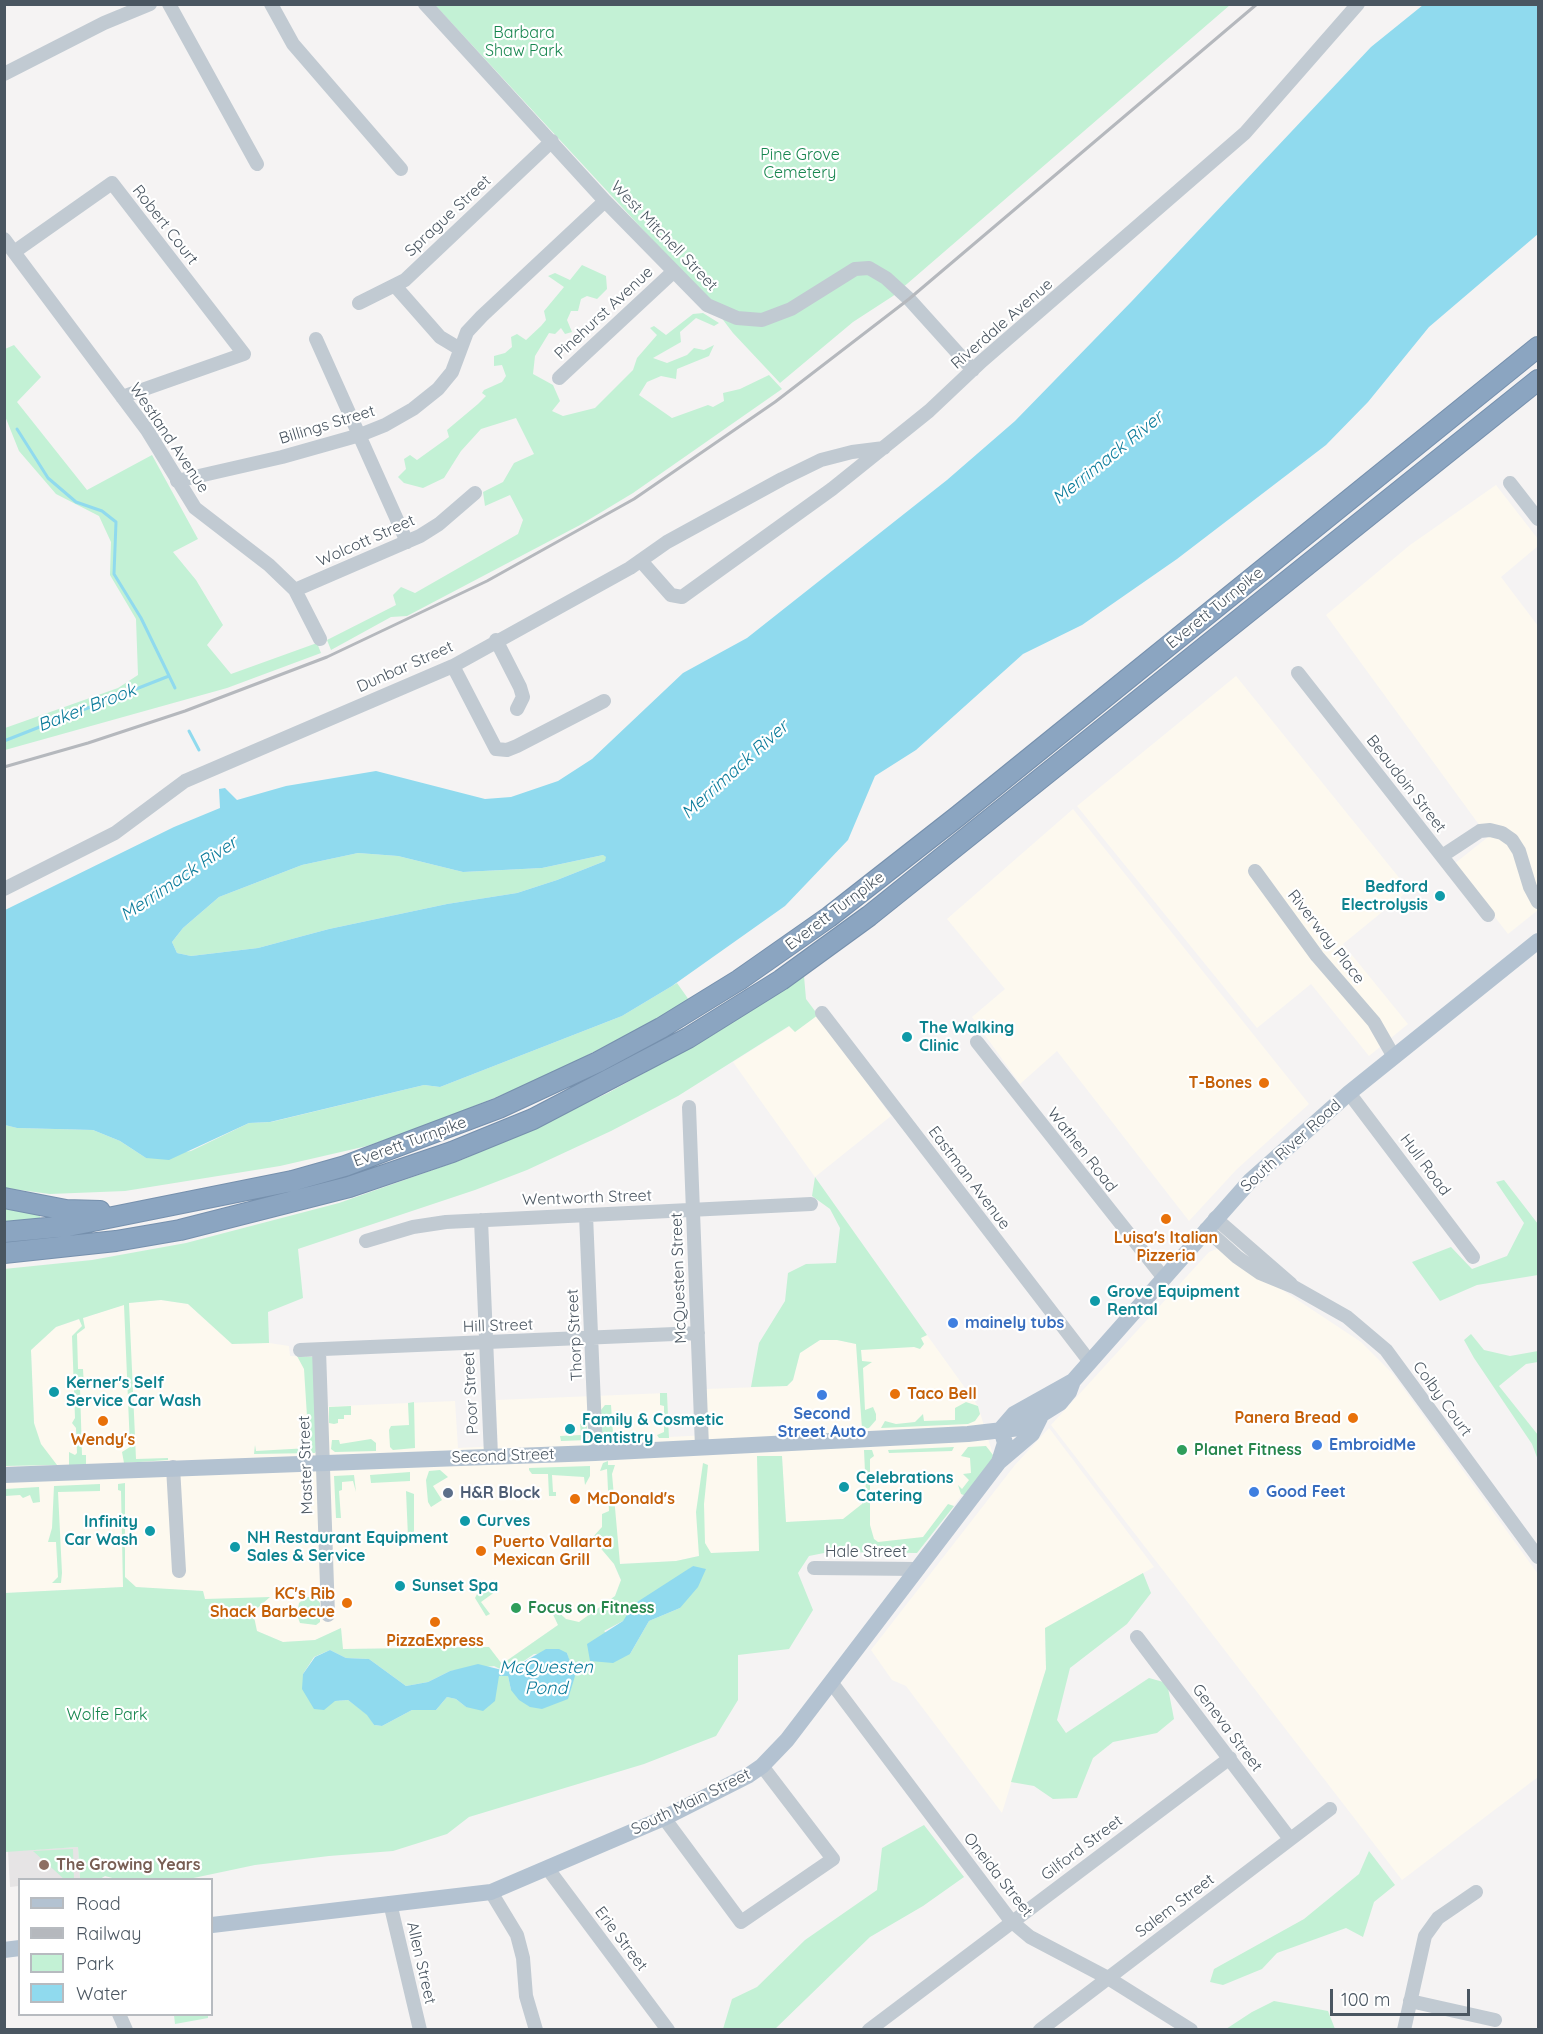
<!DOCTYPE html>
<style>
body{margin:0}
#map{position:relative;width:1543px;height:2034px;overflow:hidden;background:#f5f3f3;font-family:Quicksand,sans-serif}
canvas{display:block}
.frame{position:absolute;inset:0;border:6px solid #4a5661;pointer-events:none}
.legend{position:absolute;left:18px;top:1878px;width:195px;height:138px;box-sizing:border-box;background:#fff;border:2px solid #b7bbc0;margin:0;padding:8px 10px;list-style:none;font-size:18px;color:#4a5661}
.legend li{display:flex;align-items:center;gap:12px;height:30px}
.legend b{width:30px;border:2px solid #b7bbc0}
.scale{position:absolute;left:1330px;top:1989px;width:140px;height:27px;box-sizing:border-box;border:3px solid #4a5661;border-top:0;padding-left:8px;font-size:18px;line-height:21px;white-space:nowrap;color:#4a5661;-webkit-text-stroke:4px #fff;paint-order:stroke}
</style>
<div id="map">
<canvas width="1543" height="2034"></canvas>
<div class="frame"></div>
<ul class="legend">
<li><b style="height:8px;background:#b3c2d1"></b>Road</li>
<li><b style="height:8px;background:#b5b8bd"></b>Railway</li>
<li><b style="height:16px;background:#c3f1d5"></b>Park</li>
<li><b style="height:16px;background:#90daee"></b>Water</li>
</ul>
<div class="scale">100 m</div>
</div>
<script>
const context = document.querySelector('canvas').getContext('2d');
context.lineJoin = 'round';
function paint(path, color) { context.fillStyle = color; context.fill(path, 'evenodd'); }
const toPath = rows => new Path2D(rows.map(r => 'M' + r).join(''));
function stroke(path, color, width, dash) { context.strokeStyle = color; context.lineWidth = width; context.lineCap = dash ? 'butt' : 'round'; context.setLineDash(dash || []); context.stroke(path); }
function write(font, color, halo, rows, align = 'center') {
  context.font = font + ' Quicksand,sans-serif'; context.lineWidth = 4.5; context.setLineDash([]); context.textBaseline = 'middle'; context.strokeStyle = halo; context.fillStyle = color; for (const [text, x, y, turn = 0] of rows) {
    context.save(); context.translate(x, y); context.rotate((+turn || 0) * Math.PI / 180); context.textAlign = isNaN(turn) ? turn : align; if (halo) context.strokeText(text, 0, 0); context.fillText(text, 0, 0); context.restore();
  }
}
paint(toPath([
 [1496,485,1538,539,1538,546,1501,577,1538,626,1538,910,1508,934,1454,864,1488,837,1326,615,1410,545],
 [1236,676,1409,890,1343,944,1408,1024,1369,1056,1311,984,1257,1028,1077,806],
 [1073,809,1309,1104,1236,1170,1189,1221,1057,1051,1020,1084,972,1017,1005,989,947,919],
 [818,1015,891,1116,815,1177,733,1062,790,1026],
 [1219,1248,1361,1342,1393,1374,1538,1574,1538,1777,1402,1880,1051,1425,1209,1252],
 [161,1300,188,1304,232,1344,269,1343,289,1346,290,1356,314,1357,316,1407,455,1401,458,1448,498,1446,496,1400,667,1393,669,1437,708,1435,706,1389,787,1386,793,1380,800,1353,820,1340,837,1340,856,1344,915,1340,927,1335,978,1406,993,1455,917,1553,870,1552,844,1519,786,1522,782,1456,758,1456,759,1551,711,1553,676,1561,614,1564,621,1581,615,1596,579,1623,566,1619,555,1609,551,1611,558,1625,502,1664,488,1647,342,1649,341,1628,315,1640,283,1642,257,1631,213,1629,203,1591,131,1587,123,1582,123,1587,5,1593,5,1466,36,1465,31,1350,56,1327,129,1303],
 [1049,1428,1154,1567,1045,1628,1046,1669,1002,1813,906,1686,892,1680,871,1650,1015,1465]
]), '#fdf9ef');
paint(toPath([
 [78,1847,80,1879,20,1880,19,1886,10,1887,8,1851]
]), '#e6e4e5');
paint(toPath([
 [435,5,1230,5,893,296,853,322,780,383,733,333,708,300],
 [582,265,606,276,607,289,597,299,587,296,581,299,578,311,571,311,567,320,572,332,565,334,561,328,555,334,549,333,535,356,533,374,553,385,560,401,552,411,563,416,595,408,633,370,637,358,657,335,650,328,654,326,666,335,693,314,703,313,719,323,714,326,696,318,680,332,681,342,653,358,667,363,687,355,694,348,704,350,714,345,709,356,677,369,676,379,661,376,647,382,639,395,672,418,708,405,713,407,724,401,723,393,740,389,769,375,782,389,633,493,580,525,407,616,391,617,331,650,327,640,396,605,393,595,401,587,415,593,518,534,523,520,510,495,485,506,483,492,503,482,514,463,534,454,516,418,481,429,461,451,444,478,423,488,404,483,398,477,406,469,404,459,410,455,417,460,449,437,447,430,478,404,486,396,482,393,484,390,502,382,506,376,502,365,494,366,494,356,505,353,512,347,511,337,517,334,526,340,541,326,546,320,544,311,564,287,548,276,555,273,570,280],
 [14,345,41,377,17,402,87,490,152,455,198,539,173,552,196,580,223,625,207,645,231,674,317,643,321,653,227,688,5,750,5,728,118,688,138,675,136,619,110,575,111,542,99,516,56,494,19,451,5,416,5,349],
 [358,853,398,856,463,872,542,868,603,855,607,857,605,861,557,880,517,893,447,904,329,929,258,948,191,956,177,953,172,942,183,928,219,897,302,865],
 [804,976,806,999,818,1015,795,1032,789,1026,678,1096,611,1131,527,1170,475,1190,298,1249,303,1298,268,1312,269,1343,232,1344,188,1304,161,1300,129,1303,136,1459,168,1458,168,1460,124,1463,122,1452,130,1447,124,1305,83,1318,85,1328,77,1334,78,1369,83,1369,84,1387,80,1387,82,1455,86,1455,86,1465,69,1465,69,1452,75,1455,77,1453,76,1428,72,1423,75,1418,72,1336,82,1326,79,1319,56,1327,31,1350,34,1423,41,1444,57,1465,5,1466,4,1269,92,1260,186,1243,339,1203,464,1159,608,1093,716,1033],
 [677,983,689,1000,649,1024,538,1080,433,1123,367,1146,280,1166,125,1191,50,1194,5,1188,5,1125,17,1128,93,1130,120,1141,146,1158,191,1151,249,1123,271,1122,424,1085,440,1087,622,1016],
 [815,1177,927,1335,921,1338,924,1344,920,1349,914,1347,861,1350,862,1361,872,1362,863,1368,865,1410,873,1407,876,1414,876,1420,869,1428,862,1429,856,1344,837,1340,820,1340,800,1353,793,1380,787,1386,751,1387,759,1343,785,1301,788,1273,806,1264,836,1263,840,1228,830,1209,812,1196],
 [1504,1180,1538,1224,1538,1275,1477,1285,1440,1301,1412,1262,1451,1247,1472,1269,1507,1256,1524,1223,1496,1182],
 [4,1206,40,1213,40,1219,5,1222],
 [1471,1334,1484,1350,1510,1356,1538,1351,1538,1362,1526,1364,1499,1386,1538,1435,1538,1460,1532,1444,1474,1358,1464,1340],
 [297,1356,314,1357,318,1448,315,1453,254,1454,255,1445,256,1451,309,1448,304,1369],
 [660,1393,667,1393,669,1438,659,1438,657,1435,664,1432,664,1406,660,1405],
 [414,1402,415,1448,393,1450,390,1447,389,1430,391,1426,409,1425,408,1403],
 [966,1402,978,1406,980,1414,975,1421,968,1424,881,1428,885,1421,896,1424,915,1422,923,1414,924,1421,955,1420,955,1408],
 [605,1405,611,1405,613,1433,638,1432,645,1434,644,1440,602,1441,601,1410],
 [351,1406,351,1415,344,1415,344,1419,338,1419,338,1423,334,1424,329,1423,329,1407],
 [586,1412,588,1440,561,1441,560,1436,581,1435,580,1424,586,1423],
 [371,1439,376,1443,376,1451,335,1452,331,1449,332,1440,339,1440,340,1444],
 [986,1446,993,1455,991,1463,966,1496,961,1494,958,1485,962,1489,969,1480,963,1474,971,1473,970,1458,961,1456,968,1447],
 [954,1447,952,1451,889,1453,888,1450],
 [864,1450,872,1450,874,1456,870,1459,870,1525,874,1539,878,1542,923,1537,948,1504,954,1506,917,1553,829,1552,809,1556,798,1573,813,1610,789,1649,738,1655,738,1700,716,1736,644,1764,469,1817,447,1834,393,1851,329,1856,255,1865,184,1880,116,1879,105,1876,100,1879,80,1879,78,1847,5,1852,5,1593,123,1587,121,1491,118,1490,118,1484,125,1483,125,1577,136,1587,203,1591,205,1599,270,1597,253,1612,257,1631,283,1642,315,1640,341,1628,343,1649,489,1647,502,1664,558,1625,551,1610,555,1609,566,1619,579,1622,615,1596,621,1580,614,1564,592,1538,602,1527,602,1514,609,1511,607,1469,600,1471,603,1463,608,1461,608,1465,615,1465,612,1474,620,1564,676,1561,699,1556,696,1512,703,1463,708,1465,704,1504,705,1543,711,1553,759,1551,757,1456,782,1456,786,1522,843,1519,862,1504,866,1494],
 [693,1566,680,1608,649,1621,630,1654,604,1631,623,1621],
 [330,1650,346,1658,369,1659,406,1686,428,1682,450,1671,494,1666,502,1670,515,1667,534,1654,567,1653,570,1663,511,1690,508,1676,498,1676,466,1707,456,1699,447,1697,436,1710,412,1710,382,1726,374,1725,368,1715,348,1700,334,1701,303,1674,314,1657],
 [590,1466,590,1476,585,1485,584,1477,552,1475,553,1492,556,1492,556,1496,549,1496,548,1474,532,1474,529,1470,529,1468],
 [440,1470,448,1477,433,1486,442,1500,431,1507,428,1502,426,1480,429,1471],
 [410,1472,410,1481,371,1483,370,1475],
 [354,1475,356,1492,353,1481,342,1482,342,1490,339,1491,341,1518,336,1518,334,1476],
 [100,1484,100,1491,58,1492,62,1573,61,1583,52,1583,58,1577,56,1542,48,1542,52,1528,54,1486],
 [39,1487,40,1502,33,1503,30,1495,23,1498,20,1495,5,1496,5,1489],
 [406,1491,414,1494,414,1536,408,1537],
 [1143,1573,1151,1593,1127,1624,1070,1668,1057,1720,1066,1733,1149,1678,1167,1683,1174,1719,1157,1733,1113,1742,1093,1758,1077,1798,1053,1799,1034,1786,1011,1782,1046,1669,1045,1628],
 [492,1581,499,1589,481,1602,490,1614,486,1616,475,1598,478,1592],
 [306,1597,315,1597,320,1603,320,1622,316,1625,300,1623,297,1615,299,1603],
 [924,1825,964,1877,923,1906,870,1937,775,2029,723,2029,732,1999,757,1987,805,1940,877,1890,882,1848],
 [73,1849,74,1880,64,1879,33,1851],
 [1369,1851,1395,1885,1374,1902,1363,1937,1346,1928,1277,1953,1262,1969,1223,1985,1210,1982,1214,1969,1304,1919,1359,1874],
 [1274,2001,1328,2011,1335,2029,1226,2029,1252,2012],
 [174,2015,208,2015,208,2018,175,2024]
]), '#c3f1d5');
paint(toPath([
 [1423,5,1538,5,1538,234,1429,327,1368,402,1326,445,1177,559,1082,625,1023,654,916,750,875,776,848,840,785,906,672,986,622,1016,440,1087,424,1085,270,1122,249,1123,169,1160,146,1158,120,1141,93,1130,17,1128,5,1125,5,910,174,827,220,808,219,789,225,788,237,800,286,786,376,771,485,799,511,797,558,781,592,759,683,673,747,638,947,480,1015,421,1132,301,1371,47],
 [358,853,398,856,463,872,542,868,603,855,606,857,605,861,557,880,517,893,447,904,329,929,258,948,191,956,177,953,172,942,183,928,219,897,302,865],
 [693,1566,706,1569,698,1587,680,1608,649,1621,630,1654,613,1663,590,1661,587,1644,623,1621,634,1604],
 [546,1649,559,1649,567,1653,575,1676,568,1699,542,1709,530,1707,519,1700,511,1690,508,1676,499,1676,495,1701,483,1711,466,1707,456,1699,447,1697,436,1710,412,1710,382,1726,374,1725,367,1715,348,1700,335,1701,324,1710,314,1709,302,1689,303,1674,315,1657,330,1650,346,1658,369,1659,406,1686,428,1682,450,1671,478,1664,502,1670,515,1667]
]), '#90daee');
stroke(toPath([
 [17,429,48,478,76,502,102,511,116,522,114,574,141,618,175,688],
 [189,731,199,750],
 [4,741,169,676]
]), '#90daee', 3);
const highway = toPath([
 [4,1198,66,1210,100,1211],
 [4,1232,68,1226,292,1181,345,1166,499,1108,598,1062,661,1028,739,980,829,917,958,816,1538,347],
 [4,1253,116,1241,180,1230,349,1187,452,1152,533,1119,688,1038,781,980,869,916,1538,380]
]);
stroke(highway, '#7690ad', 22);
stroke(toPath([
 [169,4,257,164],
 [271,4,293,44,401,169],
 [425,4,605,201,707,305,737,318,762,320,791,309,855,269,869,268,886,278,909,299,973,370],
 [4,74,104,23,150,4],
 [4,239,147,430,195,508,269,565,295,590,320,639],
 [14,252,112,183,244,354,122,397],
 [396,287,440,337,460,349],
 [359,303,405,280,552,141],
 [316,339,407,542],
 [559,378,673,272],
 [177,481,282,457,360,435,385,425,413,409,438,389,452,372,467,332,482,316,605,201],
 [1510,483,1538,519],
 [641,561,671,595,682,597,832,489,929,411,982,361,1245,133,1358,4],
 [295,590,420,536,439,524,475,493],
 [496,640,520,687,523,697,517,709],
 [453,666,496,749,507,750,517,746,604,701],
 [1298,673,1488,915],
 [1442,856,1480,831,1490,830,1502,833,1512,840,1519,851,1530,887,1538,902],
 [1255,871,1317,956,1374,1022,1394,1057],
 [4,889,115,833,185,781,453,666,630,568,667,542,782,479,821,460,852,452,884,448],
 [822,1013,1090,1362],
 [977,1042,1163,1277],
 [1349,1093,1473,1257],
 [689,1107,702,1447],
 [586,1215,596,1453],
 [1215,1218,1291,1284],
 [481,1220,491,1456],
 [1206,1229,1237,1257,1260,1273,1294,1287,1347,1317,1386,1350,1538,1557],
 [366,1241,413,1227,446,1222,811,1204],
 [300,1350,698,1333],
 [319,1350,328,1615],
 [173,1467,179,1571],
 [814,1568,918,1569],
 [1137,1637,1290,1839],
 [831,1682,1011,1921,1030,1937,1108,1978,1191,2030],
 [664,1818,741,1922,833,1859,762,1766],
 [548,1869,668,2030],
 [491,1892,517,1935,523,1958,526,1996,536,2030],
 [390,1903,420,2030],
 [1410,2001,1495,2020],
 [119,2014,126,2030],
 [869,2030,1230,1758],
 [1040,2030,1330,1809],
 [1404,2030,1425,1936,1438,1918,1476,1892]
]), '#c1cad2', 14);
stroke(toPath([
 [1001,1429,1014,1414,1073,1381],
 [999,1462,1032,1434,1040,1418],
 [4,1475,595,1453,968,1434,1020,1428,1060,1403,1069,1392,1073,1381,1250,1181,1349,1093,1538,941],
 [212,1925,491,1892,664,1818,749,1775,762,1766,787,1740,999,1462,1005,1443,1001,1429],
 [4,1950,20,1948]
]), '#b3c2d1', 16);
stroke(highway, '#8ba5c1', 20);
stroke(toPath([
 [4,767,88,743,185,711,327,657,487,581,634,499,775,402,909,299,1257,4]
]), '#b5b8bd', 3);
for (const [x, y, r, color] of [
 [1440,896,6,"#0f9aa8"],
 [907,1037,6,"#0f9aa8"],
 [1264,1083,6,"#e8710a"],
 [1166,1219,6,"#e8710a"],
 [1095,1301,6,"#0f9aa8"],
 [953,1323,6,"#3f7fe0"],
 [54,1392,6,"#0f9aa8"],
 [895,1394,6,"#e8710a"],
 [822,1395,6,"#3f7fe0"],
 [1353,1418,6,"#e8710a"],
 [103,1421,6,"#e8710a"],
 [570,1429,6,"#0f9aa8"],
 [1317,1445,6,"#3f7fe0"],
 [1182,1450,6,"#2e9e5b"],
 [844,1487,6,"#0f9aa8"],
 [1254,1492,6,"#3f7fe0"],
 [448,1493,6,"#5c6f8a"],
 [575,1499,6,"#e8710a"],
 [465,1521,6,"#0f9aa8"],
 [150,1531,6,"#0f9aa8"],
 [235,1547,6,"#0f9aa8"],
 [481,1551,6,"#e8710a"],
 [400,1586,6,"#0f9aa8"],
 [347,1603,6,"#e8710a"],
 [516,1608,6,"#2e9e5b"],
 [435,1622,6,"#e8710a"],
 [44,1865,6,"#8d6e63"]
]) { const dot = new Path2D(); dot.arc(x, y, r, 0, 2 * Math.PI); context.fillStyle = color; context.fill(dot); stroke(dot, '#fff', 2); }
write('16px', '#17864f', '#fff', [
 ["Barbara",524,33],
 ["Shaw Park",524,51],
 ["Pine Grove",800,155],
 ["Cemetery",800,173],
 ["Wolfe Park",107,1715]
]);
write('16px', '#4a5661', '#fff', [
 ["Sprague Street",448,216,-43],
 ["Robert Court",165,225,52],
 ["West Mitchell Street",664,236,46],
 ["Pinehurst Avenue",604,313,-43],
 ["Riverdale Avenue",1002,324,-41],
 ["Billings Street",327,425,-17],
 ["Westland Avenue",169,438,56],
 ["Wolcott Street",366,541,-24],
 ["Everett Turnpike",1215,608,-39],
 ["Dunbar Street",405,667,-24],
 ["Beaudoin Street",1406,784,52],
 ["Everett Turnpike",835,911,-37],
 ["Riverway Place",1326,937,52],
 ["Everett Turnpike",410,1142,-20],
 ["South River Road",1291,1146,-42],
 ["Wathen Road",1082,1150,52],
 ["Hull Road",1425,1165,53],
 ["Eastman Avenue",969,1178,53],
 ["Wentworth Street",587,1198,-2],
 ["McQuesten Street",679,1278,-92],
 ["Hill Street",498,1326,-2],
 ["Thorp Street",575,1335,-93],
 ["Poor Street",471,1393,-93],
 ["Colby Court",1442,1399,54],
 ["Second Street",503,1456,-2],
 ["Master Street",306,1465,-92],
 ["Hale Street",866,1552],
 ["Geneva Street",1227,1728,53],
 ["South Main Street",691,1802,-26],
 ["Gilford Street",1082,1848,-37],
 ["Oneida Street",998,1875,52],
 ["Salem Street",1175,1906,-37],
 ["Erie Street",621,1939,53],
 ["Allen Street",421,1963,77]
]);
write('bold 16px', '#0d838f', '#fff', [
 ["Bedford",1428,887,"right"],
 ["Electrolysis",1428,905,"right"],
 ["The Walking",919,1028],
 ["Clinic",919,1046],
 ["Grove Equipment",1107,1292],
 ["Rental",1107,1310],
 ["Kerner's Self",66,1383],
 ["Service Car Wash",66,1401],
 ["Family & Cosmetic",582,1420],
 ["Dentistry",582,1438],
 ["Celebrations",856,1478],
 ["Catering",856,1496],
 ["Curves",477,1521],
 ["Infinity",138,1522,"right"],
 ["Car Wash",138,1540,"right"],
 ["NH Restaurant Equipment",247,1538],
 ["Sales & Service",247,1556],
 ["Sunset Spa",412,1586]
], 'left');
write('bold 16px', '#c56008', '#fff', [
 ["T-Bones",1252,1083],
 ["Luisa's Italian",1166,1238,"center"],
 ["Pizzeria",1166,1256,"center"],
 ["Taco Bell",907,1394,"left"],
 ["Panera Bread",1341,1418],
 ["Wendy's",103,1440,"center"],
 ["McDonald's",587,1499,"left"],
 ["Puerto Vallarta",493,1542,"left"],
 ["Mexican Grill",493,1560,"left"],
 ["KC's Rib",335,1594],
 ["Shack Barbecue",335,1612],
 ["PizzaExpress",435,1641,"center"]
], 'right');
write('bold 16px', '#366cbe', '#fff', [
 ["mainely tubs",965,1323],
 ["Second",822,1414,"center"],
 ["Street Auto",822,1432,"center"],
 ["EmbroidMe",1329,1445],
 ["Good Feet",1266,1492]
], 'left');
write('bold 16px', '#27864d', '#fff', [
 ["Planet Fitness",1194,1450],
 ["Focus on Fitness",528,1608]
], 'left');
write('bold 16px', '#4e5e75', '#fff', [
 ["H&R Block",460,1493]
], 'left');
write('bold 16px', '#785e54', '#fff', [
 ["The Growing Years",56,1865]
], 'left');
write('italic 18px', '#0c7c9b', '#fff', [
 ["Merrimack River",1108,458,-39],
 ["Baker Brook",87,708,-21],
 ["Merrimack River",735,770,-42],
 ["Merrimack River",179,879,-34],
 ["McQuesten",546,1668],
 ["Pond",546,1689]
]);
</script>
